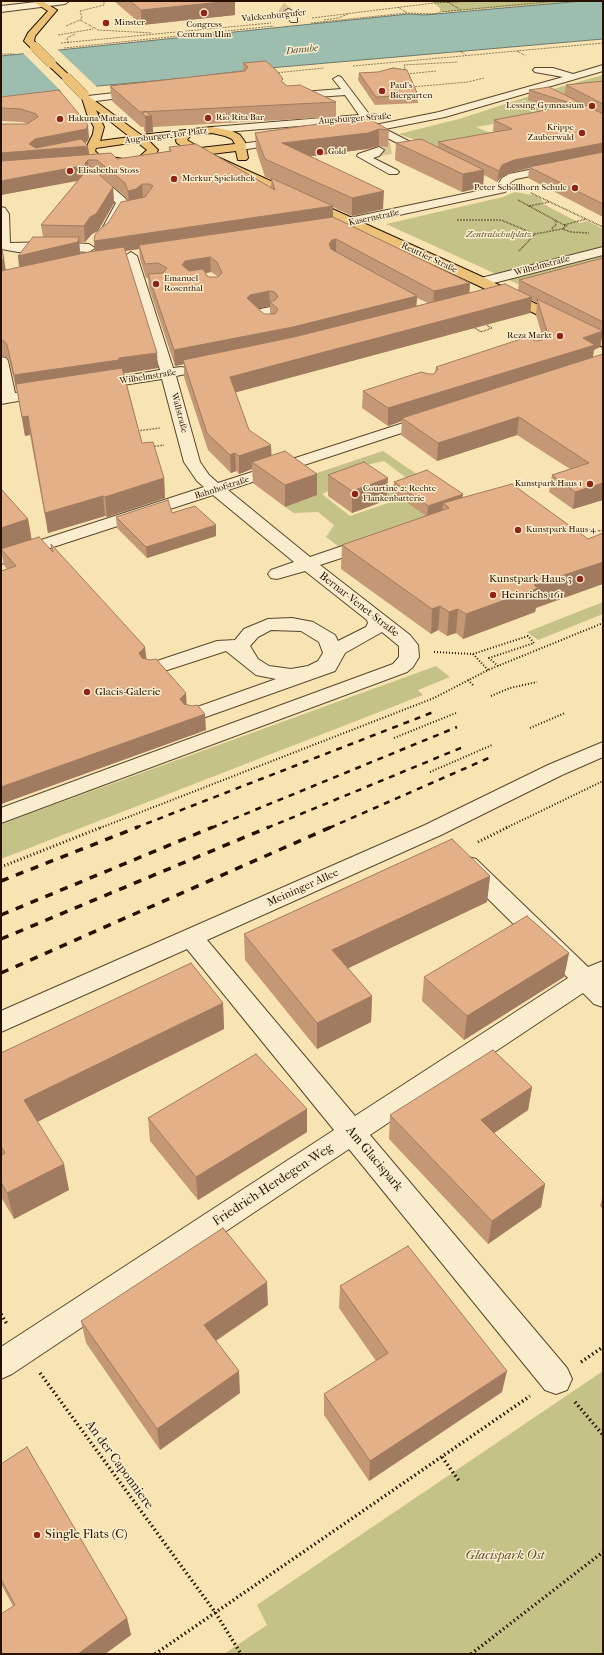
<!DOCTYPE html>
<meta charset="utf-8">
<style>
body{margin:0}
#map{position:relative;width:604px;height:1655px;overflow:hidden;background:#f8e4b2;font-family:"IM FELL French Canon",serif}
canvas{display:block}
.frame{position:absolute;inset:0;border:2px solid #261100;pointer-events:none}
</style>
<div id="map">
<canvas width="604" height="1655"></canvas>
<div class="frame"></div>
</div>
<script>
const context = document.querySelector('canvas').getContext('2d');
context.lineJoin = 'round';
function paint(path, color) { context.fillStyle = color; context.fill(path, 'evenodd'); }
const toPath = rows => new Path2D(rows.map(r => 'M' + r).join(''));
function stroke(path, color, width, dash) { context.strokeStyle = color; context.lineWidth = width; context.lineCap = dash ? 'butt' : 'round'; context.setLineDash(dash || []); context.stroke(path); }
function write(font, color, halo, rows, align = 'center') {
  context.font = font + ' "IM FELL French Canon",serif'; context.lineWidth = 3; context.setLineDash([]); context.textBaseline = 'middle'; context.strokeStyle = halo; context.fillStyle = color; for (const [text, x, y, turn = 0] of rows) {
    context.save(); context.translate(x, y); context.rotate((+turn || 0) * Math.PI / 180); context.textAlign = isNaN(turn) ? turn : align; if (halo) context.strokeText(text, 0, 0); context.fillText(text, 0, 0); context.restore();
  }
}
paint(toPath([
 [431,1,583,1,443,12,440,11,440,8],
 [603,75,603,85,562,112,476,127,508,140,445,151,399,134,459,119,539,93],
 [515,192,537,196,543,201,541,203,580,223,587,221,603,229,603,267,529,289,386,224,503,197],
 [383,451,427,481,430,519,342,549,326,537,334,525,318,512,294,513,285,507,317,495,296,480],
 [384,461,409,480,380,492,391,502,350,516,322,494,360,476,362,466],
 [603,602,603,614,538,640,527,632],
 [436,666,450,677,418,690,423,695,1,859,1,824],
 [603,1371,603,1654,224,1654,267,1625,257,1605]
]), '#c5c287');
const water = toPath([
 [583,1,603,1,603,39,258,69,186,78,98,86,1,99,1,56,409,14,424,15,583,1]
]);
paint(water, '#9dbeaf');
stroke(water, '#6d7969', 1);
paint(toPath([
 [57,49,98,88,62,92,23,53]
]), '#f8e4b2');
stroke(toPath([
 [281,7,288,12]
]), '#d8c497', 10, [10, 4.5]);
stroke(toPath([
 [379,150,391,148]
]), '#d8c497', 12, [12, 6]);
const minor = toPath([
 [45,1,69,1,65,4,1,12,1,6,45,1],
 [288,9,291,10,297,18,297,22,291,22,285,14,284,12,288,9],
 [603,65,603,71,445,117,385,129,432,153,433,155,432,157,428,158,373,131,350,134,349,132,350,130,358,128,361,121,212,133,207,130,212,127,359,115,345,95,290,99,285,96,290,93,341,89,333,79,338,76,341,77,369,114,378,115,379,117,378,119,372,120,370,126,439,112,563,77,535,72,533,70,535,68,553,68,573,74,603,65],
 [140,90,144,91,145,93,144,95,88,102,83,99,88,96,140,90],
 [285,138,289,139,290,141,289,143,240,150,235,147,240,144,285,138],
 [379,147,384,150,379,156,373,158,397,170,399,172,397,174,389,174,357,156,358,154,379,147],
 [603,155,603,161,516,179,511,182,505,192,330,230,324,226,330,222,497,187,502,178,509,174,603,155],
 [94,174,98,175,125,198,128,203,112,232,108,233,102,229,116,203,90,179,88,177,90,175,94,174],
 [1,207,5,208,9,214,10,243,52,242,89,244,95,248,89,252,52,250,18,252,1,249,1,207],
 [603,247,603,255,482,286,475,282,477,279,603,247],
 [131,252,137,256,173,368,181,367,186,368,188,371,186,374,176,376,200,462,209,475,218,483,425,416,435,416,438,419,435,422,228,490,310,557,363,539,369,538,375,539,378,543,375,547,320,565,410,635,418,645,419,657,413,667,407,672,1,823,1,808,393,664,399,657,399,646,382,632,345,653,335,671,200,719,193,721,186,719,183,715,186,711,276,679,256,675,226,651,152,675,145,673,142,669,145,665,217,641,235,640,244,629,268,619,292,618,313,622,335,635,338,641,366,627,368,623,367,620,305,571,277,579,271,578,268,574,271,570,294,562,213,495,1,564,1,553,204,487,197,481,184,462,162,379,97,389,92,388,90,385,92,382,97,381,160,370,125,256,131,252],
 [271,630,301,631,319,642,323,653,318,661,308,666,291,669,269,666,258,659,250,646,258,637,271,630],
 [270,307,275,308,277,311,275,314,267,316,277,325,275,328,270,329,265,328,249,314,251,311,270,307],
 [1,357,6,358,8,361,15,393,47,388,52,389,54,392,52,395,1,404,1,357],
 [603,742,603,757,562,775,441,835,207,940,355,1116,568,978,460,871,457,865,460,859,468,857,476,859,588,967,603,961,603,1007,594,1004,583,993,370,1135,567,1368,572,1379,567,1390,556,1394,545,1390,349,1149,12,1374,1,1379,1,1347,334,1130,187,949,1,1032,1,1011,425,825,548,765,603,742]
]);
const major = toPath([
 [32,1,42,1,57,10,35,36,34,41,40,47,35,50,32,49,24,41,28,33,48,11,32,1],
 [51,60,54,61,70,76,72,78,70,80,64,80,48,65,48,61,51,60],
 [87,95,141,135,212,127,232,131,240,135,245,142,248,158,246,160,238,160,236,151,211,154,487,279,603,338,603,347,477,285,193,154,177,143,176,141,177,136,148,140,158,150,154,157,147,161,139,161,137,159,147,150,137,142,96,148,95,151,99,155,123,159,125,161,123,163,92,160,84,152,93,134,94,127,87,114,82,98,87,95],
 [96,110,130,137,100,141,104,127,96,110],
 [212,133,225,136,232,139,235,144,200,148,187,140,191,135,212,133]
]);
stroke(minor, '#5a462c', 2);
stroke(major, '#261100', 2);
stroke(toPath([
 [446,1,461,10],
 [398,7,407,13],
 [80,11,104,5,104,1],
 [312,18,434,3,478,1],
 [80,20,98,30,152,33],
 [324,20,338,18,348,14],
 [311,23,407,13,435,14,440,12,557,1],
 [66,26,80,20,82,17,80,11],
 [58,35,93,29],
 [61,43,271,23],
 [68,43,67,38,75,34],
 [64,48,274,26],
 [460,51,466,55],
 [517,51,526,56],
 [1,54,14,54],
 [353,66,603,43],
 [406,72,404,65,458,62],
 [275,73,324,68],
 [407,74,436,71],
 [412,87,468,82,484,78]
]), '#261100', 1, [0.5, 1]);
stroke(toPath([
 [531,193,603,227],
 [518,200,564,225,586,219],
 [529,206,549,202],
 [457,220,501,220,535,234],
 [563,229,571,232,589,233],
 [553,230,552,228,556,225,555,220],
 [519,251,535,234,562,229,566,226,564,225],
 [475,328,481,332,492,328,486,325],
 [137,431,160,428],
 [151,447,164,445],
 [571,528,603,531]
]), '#261100', 1.5, [0.5, 1]);
stroke(toPath([
 [434,652,473,654,528,636,534,643,489,658,499,667],
 [473,654,488,670],
 [468,680,474,686],
 [491,696,510,688,537,682],
 [530,728,565,713],
 [394,738,456,713],
 [430,772,492,745],
 [100,828,434,698,488,670,603,623],
 [506,828,603,781]
]), '#261100', 2, [1, 2]);
stroke(toPath([
 [478,842,508,827],
 [1,867,102,827]
]), '#261100', 3, [1, 2.5]);
stroke(toPath([
 [1,1314,7,1324],
 [581,1362,603,1347],
 [40,1373,215,1612,241,1654],
 [575,1402,603,1435],
 [442,1457,459,1481],
 [155,1654,530,1396],
 [471,1654,603,1552]
]), '#261100', 3.5, [1.5, 3]);
paint(minor, '#faedcd');
paint(major, '#ecc279');
stroke(toPath([
 [135,828,436,711],
 [211,828,457,727],
 [267,828,463,747],
 [329,828,491,757]
]), '#261100', 2.5, [6, 6]);
stroke(toPath([
 [1,881,138,827],
 [1,915,213,827],
 [1,939,269,827],
 [1,973,331,827]
]), '#261100', 3.5, [8, 8]);
const majorBridge = toPath([
 [35,47,51,63],
 [67,78,84,95]
]);
stroke(majorBridge, '#261100', 10, []);
stroke(majorBridge, '#ecc279', 10);
paint(toPath([
 [114,1,235,1,235,15,142,25],
 [243,63,283,82,287,86,336,102,336,117,153,127,153,132,146,133,144,131,144,127,141,127,112,101,110,86,243,71],
 [359,73,418,95,418,103,375,105,358,80],
 [603,81,603,217,528,178,529,168,513,172,501,177,497,182,484,175,483,187,462,192,395,160,396,143,438,147,438,142,495,132,493,131,494,120,554,109,528,100,529,90,564,95,566,85],
 [1,97,89,138,87,142,85,143,89,155,117,159,169,151,169,147,271,187,271,179,265,177,256,149,255,133,366,117,389,130,388,147,379,146,367,149,310,156,383,209,352,216,333,207,333,217,470,283,469,293,518,290,519,280,603,258,603,336,602,336,600,347,594,350,593,357,603,500,573,509,549,492,552,475,570,469,517,435,437,461,401,435,402,421,388,426,362,408,363,391,434,374,435,372,436,367,536,341,542,340,543,339,536,315,537,303,531,300,530,313,235,392,249,430,272,456,317,474,317,495,285,507,253,483,252,469,239,474,236,471,231,473,208,450,184,377,184,364,175,366,149,288,148,278,146,278,140,259,139,249,125,251,158,368,124,373,142,443,164,478,165,498,107,517,105,516,48,533,30,435,25,436,17,391,9,361,6,357,1,356,1,245,4,259,6,270,19,267,18,256,43,237,41,225,78,180,1,195,1,124,29,124,22,122,1,121],
 [98,174,126,197,127,201,108,223,95,251,80,254,79,242,85,242,92,234,98,231,114,203,113,187],
 [211,272,217,276,218,277,208,277,206,273],
 [417,298,428,303,416,306],
 [270,306,270,314,264,314,258,308],
 [328,475,387,500,352,513,328,496],
 [394,482,462,498,536,608,535,612,463,639,456,633,447,636,438,630,431,634,341,569,342,545,426,516,393,493],
 [1,489,28,519,31,539,52,551,51,544,146,659,187,705,206,730,1,804,1,571,7,569,4,565,1,551],
 [172,513,216,525,216,536,147,558,117,528,116,517],
 [490,876,487,902,348,968,372,996,371,1022,317,1049,245,960,244,934],
 [569,953,564,977,464,1040,422,1001,424,977],
 [223,1003,224,1029,37,1122,69,1190,14,1219,1,1197,1,1053],
 [532,1087,528,1110,494,1133,545,1184,541,1207,488,1244,389,1139,390,1115],
 [148,1118,307,1132,198,1200,150,1141],
 [603,1195,603,1209,600,1206],
 [340,1286,502,1392,369,1481,324,1415,324,1394,376,1361,339,1308],
 [268,1305,216,1341,240,1393,160,1450,86,1343,81,1321],
 [1,1464,127,1618,131,1635,105,1654,1,1654,13,1606,1,1584]
]), '#c49775');
paint(toPath([
 [235,1,235,15,142,25,141,10],
 [145,116,152,116,153,132,146,133],
 [88,125,89,138,87,142,54,149,88,146,90,160,1,166,1,153,29,144,35,139],
 [379,129,379,146,367,149,282,160,282,143],
 [603,143,603,154,529,167,529,168,513,172,501,177,497,182,499,171,502,165,514,160],
 [88,160,89,174,88,179,1,195,1,181,85,163],
 [484,170,483,187,462,192,463,174],
 [142,184,143,198,137,203,129,205,128,191],
 [113,187,114,203,98,231,92,234,85,242,84,226],
 [384,191,383,209,352,216,352,198],
 [333,206,333,220,139,245,139,249,95,255,94,241],
 [79,237,80,252,80,258,20,271,18,256],
 [336,239,336,254,332,255,329,244,332,240],
 [210,257,211,272,186,276,182,265,185,261],
 [4,259,6,274,1,276,1,260],
 [470,283,469,297,433,306,434,291],
 [269,291,270,306,251,310,247,298,250,295],
 [417,296,416,311,183,360,184,364,175,366,174,350],
 [532,297,530,313,230,394,230,377],
 [603,331,600,347,594,350,592,362,402,418,402,421,388,426,388,408],
 [157,353,158,368,121,374,16,384,16,391,14,375,119,358],
 [28,416,30,435,25,436,22,417],
 [519,417,517,435,437,461,438,443],
 [271,445,272,463,252,462,252,469,239,474,239,456],
 [235,453,236,471,231,473,230,455],
 [317,474,317,495,285,507,285,485],
 [164,478,165,498,107,517,105,497],
 [388,478,387,500,352,513,352,491],
 [603,483,603,500,573,509,575,492],
 [463,494,462,505,449,508,443,503,442,512,427,517,428,506],
 [103,496,105,516,48,533,45,513],
 [28,519,32,541,1,549,1,528],
 [216,525,216,536,147,558,146,547],
 [603,562,603,584,536,608,535,612,463,639,466,614,534,585],
 [440,606,438,630,431,634,432,609],
 [458,609,456,633,447,636,449,612],
 [145,647,147,663,140,669,139,653],
 [186,693,187,709,180,699],
 [205,714,206,730,1,804,1,787],
 [490,876,487,902,332,976,332,950],
 [569,953,564,977,464,1040,467,1016],
 [372,996,371,1022,317,1049,317,1023],
 [223,1003,224,1029,29,1126,24,1100],
 [532,1087,528,1110,478,1144,481,1120],
 [307,1109,307,1132,198,1200,196,1177],
 [64,1164,69,1190,14,1219,7,1193],
 [545,1184,541,1207,488,1244,492,1221],
 [267,1282,268,1305,206,1347,204,1325],
 [239,1371,240,1393,160,1450,157,1429],
 [507,1371,502,1392,369,1481,370,1461],
 [127,1618,131,1635,105,1654,78,1654]
]), '#a07b5f');
const building = toPath([
 [130,1,232,1,141,10,130,1],
 [266,61,277,71,283,79,281,81,287,86,300,85,336,102,140,112,110,86,245,71,248,67,243,63,266,61],
 [393,68,407,70,418,95,376,97,359,73,378,72,393,68],
 [603,81,603,104,566,85,603,81],
 [549,87,603,114,603,143,514,160,502,165,499,171,438,142,512,129,494,120,562,107,562,103,567,102,529,90,549,87],
 [59,90,88,125,86,129,35,139,29,144,36,148,81,139,88,146,1,153,1,124,27,124,38,117,36,114,21,109,1,108,1,97,59,90],
 [145,111,152,116,145,116,143,114,145,111],
 [366,117,389,130,379,129,368,133,282,143,384,191,352,198,265,159,255,133,366,117],
 [421,139,484,170,463,174,396,143,421,139],
 [196,144,275,190,271,178,333,206,94,241,95,235,101,228,108,223,121,202,145,197,153,186,150,184,142,184,136,189,128,191,125,183,97,160,88,160,85,163,86,165,1,181,1,161,111,153,117,159,171,151,169,147,196,144],
 [603,152,603,204,529,167,603,152],
 [90,166,113,187,96,214,90,217,84,226,41,225,90,166],
 [333,217,470,283,434,291,336,239,332,240,329,244,331,249,417,296,293,327,174,350,148,274,163,273,167,268,158,263,145,264,139,245,333,217],
 [210,257,217,262,222,273,218,277,208,277,203,269,189,271,182,265,185,261,210,257],
 [269,291,275,292,278,297,275,300,270,302,278,309,275,314,264,314,247,298,250,295,269,291],
 [33,237,79,237,78,242,18,256,33,237],
 [1,245,4,259,1,260,1,245],
 [124,247,157,353,119,358,119,360,14,375,7,345,4,341,1,340,1,271,89,252,124,247],
 [603,258,603,322,519,280,603,258],
 [505,284,532,297,230,377,249,430,271,445,239,456,235,453,230,455,207,433,183,360,294,337,505,284],
 [537,299,603,331,583,338,595,345,388,408,363,391,421,372,429,374,434,374,438,369,436,367,527,337,536,341,542,340,545,336,543,332,547,331,537,299],
 [603,354,603,483,575,492,552,475,589,463,519,417,438,443,402,418,603,354],
 [122,368,142,443,153,442,164,478,105,497,103,496,45,513,28,416,22,417,16,384,122,368],
 [285,451,317,474,285,485,252,462,285,451],
 [364,462,388,478,352,491,328,475,364,462],
 [427,470,463,494,428,506,394,482,427,470],
 [512,484,588,539,603,533,603,562,534,585,538,588,466,614,458,609,449,612,440,606,432,609,342,545,449,508,443,503,512,484],
 [1,489,28,519,1,528,1,489],
 [168,500,172,513,195,506,216,525,146,547,116,517,168,500],
 [39,537,53,552,51,544,145,647,139,653,142,658,150,660,156,659,186,693,180,699,184,704,192,706,197,705,205,714,1,787,1,571,16,566,1,549,39,537],
 [452,839,490,876,332,950,372,996,317,1023,244,934,452,839],
 [527,916,569,953,467,1016,424,977,527,916],
 [191,963,223,1003,24,1100,64,1164,7,1193,1,1182,1,1156,5,1153,1,1146,1,1053,191,963],
 [493,1050,532,1087,481,1120,545,1184,492,1221,390,1115,493,1050],
 [256,1054,307,1109,196,1177,148,1118,256,1054],
 [223,1228,267,1282,204,1325,239,1371,157,1429,81,1321,223,1228],
 [408,1246,507,1371,370,1461,324,1394,388,1353,340,1286,408,1246],
 [27,1447,127,1618,78,1654,1,1654,1,1614,15,1605,1,1579,1,1464,27,1447]
]);
paint(building, '#e4b088');
stroke(building, '#a07b5f', 1);
for (const [x, y, r, color] of [
 [204,13,4,"#8f2418"],
 [106,23,4,"#8f2418"],
 [382,91,4,"#8f2418"],
 [592,106,4,"#8f2418"],
 [208,118,4,"#8f2418"],
 [60,119,4,"#8f2418"],
 [582,133,4,"#8f2418"],
 [320,152,4,"#8f2418"],
 [70,171,4,"#8f2418"],
 [174,179,4,"#8f2418"],
 [575,188,4,"#8f2418"],
 [156,284,4,"#8f2418"],
 [560,336,4,"#8f2418"],
 [590,484,4,"#8f2418"],
 [355,494,4,"#8f2418"],
 [518,530,4,"#8f2418"],
 [580,579,4,"#8f2418"],
 [493,595,4,"#8f2418"],
 [87,692,4,"#8f2418"],
 [37,1535,4,"#8f2418"]
]) { const dot = new Path2D(); dot.arc(x, y, r, 0, 2 * Math.PI); context.fillStyle = color; context.fill(dot); stroke(dot, '#faedcd', 1.5); }
write('9px', '#261100', '#faedcd', [
 ["Valckenburgufer",274,16,-6],
 ["Augsburger Straße",355,119,-4],
 ["Augsburger-Tor-Platz",166,136,-7],
 ["Kasernstraße",374,218,-12],
 ["Reuttier Straße",429,258,25],
 ["Wilhelmstraße",542,266,-15],
 ["Wilhelmstraße",148,377,-9],
 ["Wallstraße",179,413,75],
 ["Bahnhofstraße",222,488,-18]
]);
write('9px', '#261100', '#faedcd', [
 ["Minster",114,23],
 ["Congress",204,25,"center"],
 ["Centrum Ulm",204,35,"center"],
 ["Paul's",390,86],
 ["Biergarten",390,96],
 ["Lessing-Gymnasium",584,106,"right"],
 ["Rio Rita Bar",216,118],
 ["Hakuna Matata",68,119],
 ["Krippe",574,128,"right"],
 ["Zauberwald",574,138,"right"],
 ["Gold",328,152],
 ["Elisabetha Stoss",78,171],
 ["Merkur-Spielothek",182,179],
 ["Peter-Schöllhorn-Schule",567,188,"right"],
 ["Emanuel",164,279],
 ["Rosenthal",164,289],
 ["Reza Markt",552,336,"right"],
 ["Kunstpark Haus 1",582,484,"right"],
 ["Courtine 2: Rechte",363,489],
 ["Flankenbatterie",363,499],
 ["Kunstpark Haus 4",526,530]
], 'left');
write('italic 9px', '#5e4f2f', '#faedcd', [
 ["Zentralschulplatz",499,235]
]);
write('italic 10px', '#504e3d', '#faedcd', [
 ["Danube",302,50,-6]
]);
write('11px', '#261100', '#faedcd', [
 ["Kunstpark Haus 3",572,579,"right"],
 ["Heinrichs 161",501,595],
 ["Glacis-Galerie",95,692]
], 'left');
write('11px', '#261100', '#faedcd', [
 ["Bernar-Venet-Straße",359,605,38],
 ["Meininger Allee",303,888,-24]
]);
write('13px', '#261100', '#faedcd', [
 ["Am Glacispark",374,1159,50],
 ["Friedrich-Herdegen-Weg",273,1185,-33],
 ["An der Caponniere",119,1465,54]
]);
write('13px', '#261100', '#faedcd', [
 ["Single Flats (C)",45,1535]
], 'left');
write('italic 13px', '#5e4f2f', '#faedcd', [
 ["Glacispark Ost",505,1556]
]);
</script>
